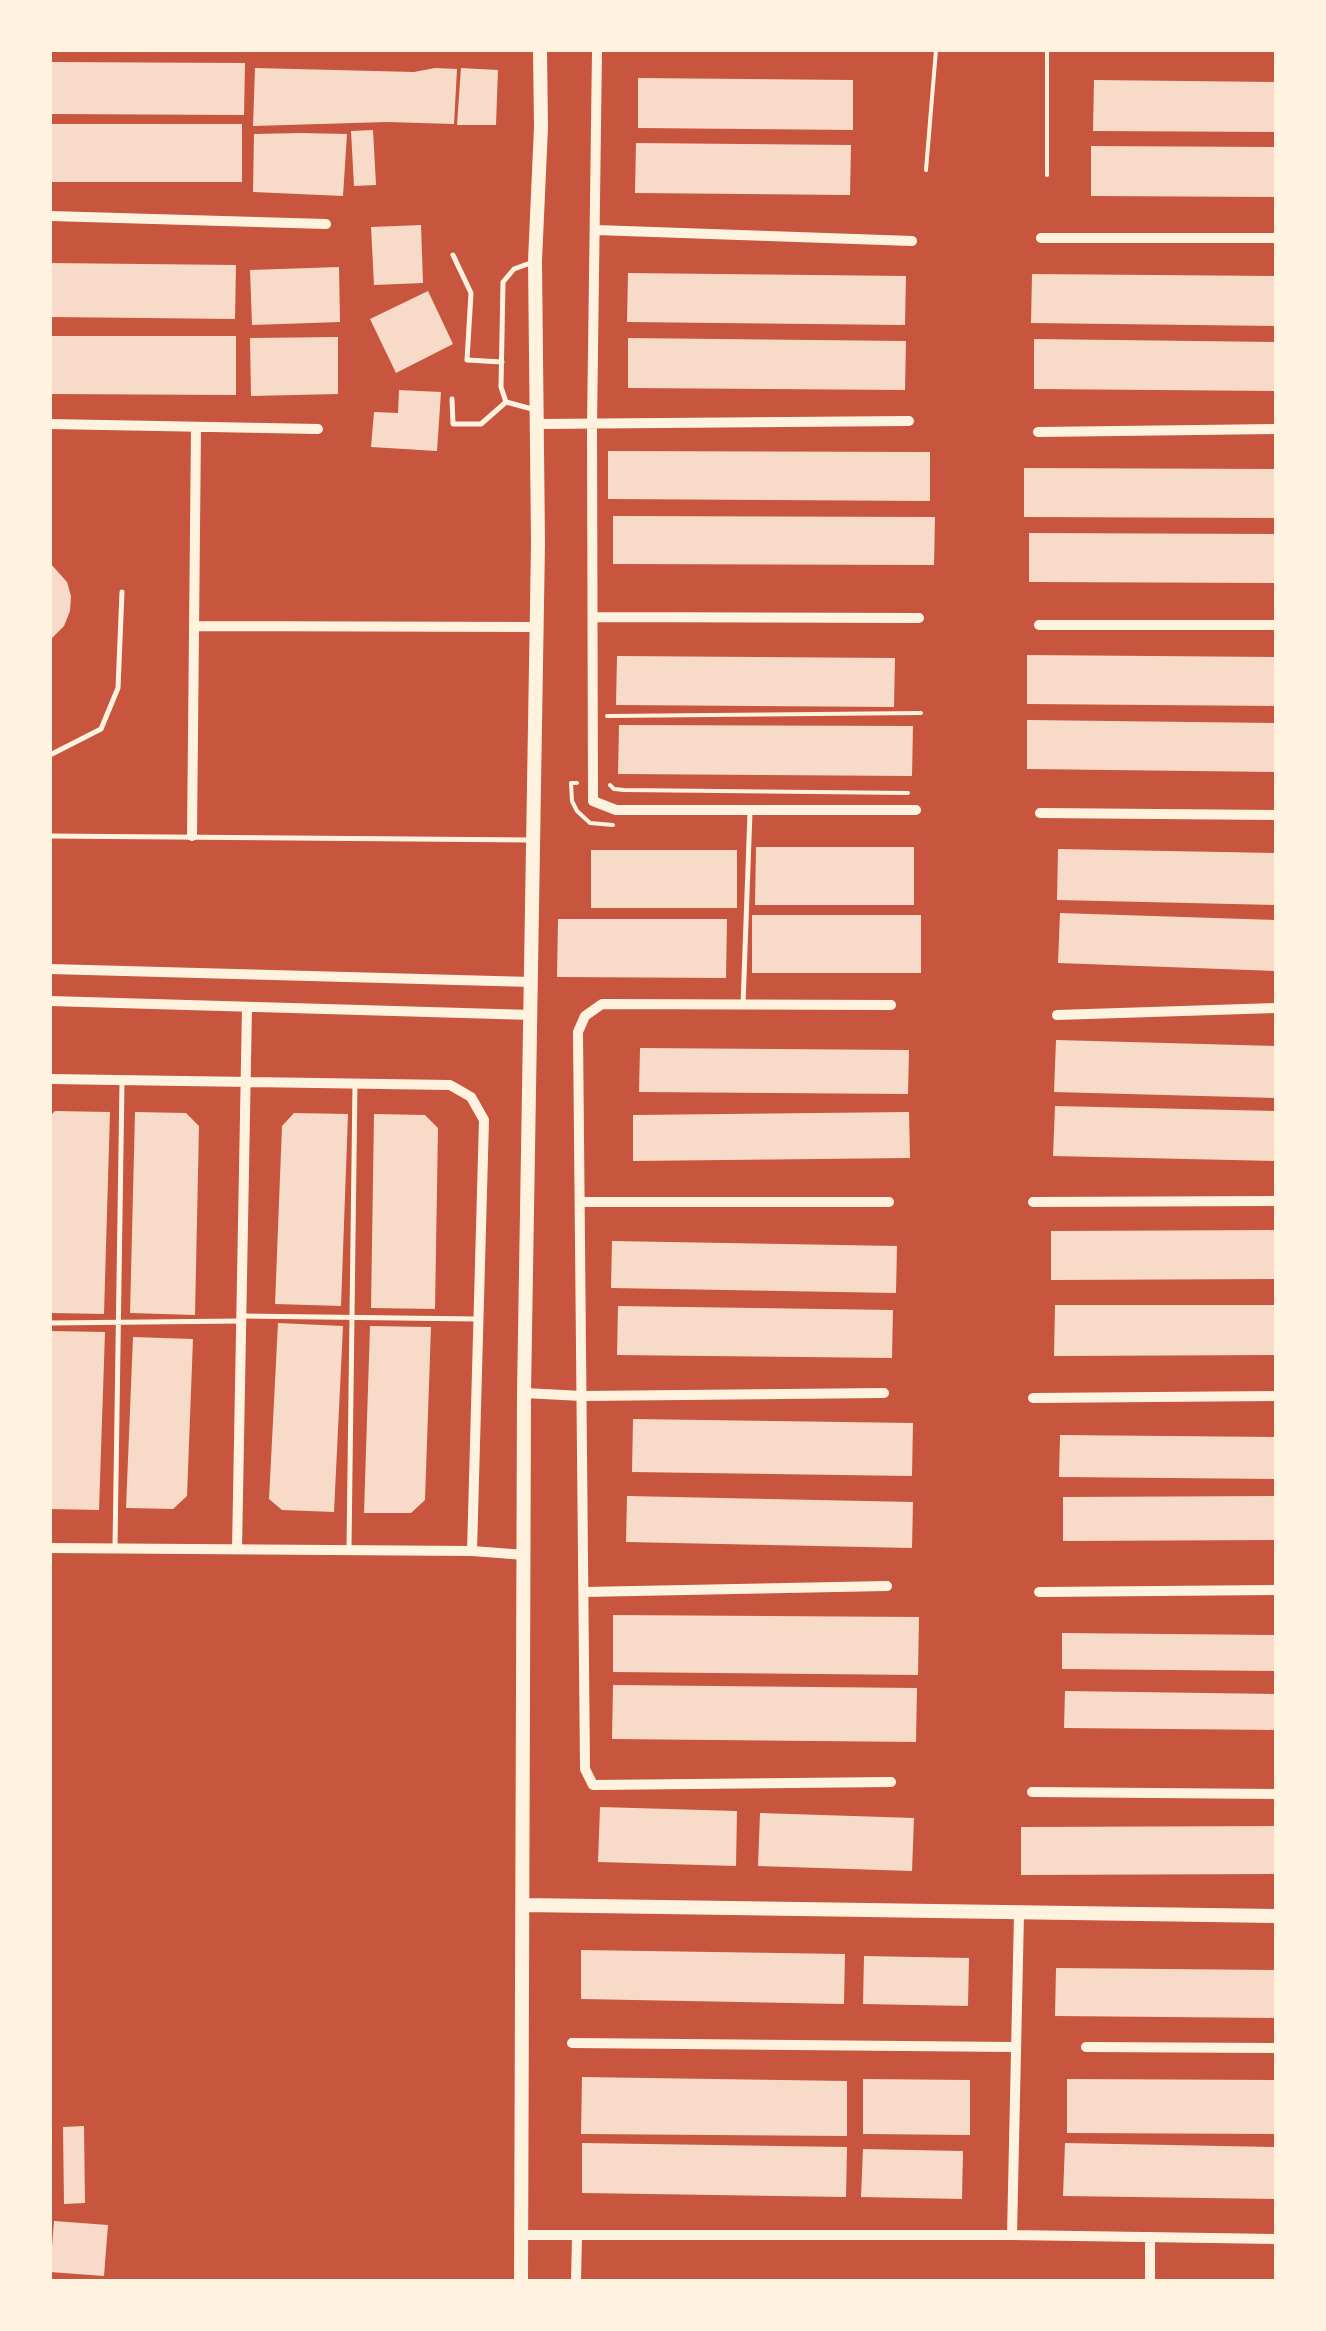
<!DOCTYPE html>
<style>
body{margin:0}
#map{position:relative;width:1326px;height:2331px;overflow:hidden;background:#c8553d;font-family:"Golos Text",sans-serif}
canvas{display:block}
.frame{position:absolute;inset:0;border:52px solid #fff3e0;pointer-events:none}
</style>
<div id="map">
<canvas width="1326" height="2331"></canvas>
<div class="frame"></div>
</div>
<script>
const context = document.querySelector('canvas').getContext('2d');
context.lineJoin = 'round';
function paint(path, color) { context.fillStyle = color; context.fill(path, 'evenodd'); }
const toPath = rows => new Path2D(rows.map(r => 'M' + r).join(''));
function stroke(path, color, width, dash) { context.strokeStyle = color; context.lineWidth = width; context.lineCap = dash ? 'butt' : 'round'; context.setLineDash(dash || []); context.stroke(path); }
paint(toPath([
 [50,62,245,63,244,115,50,114],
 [255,68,414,72,435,68,457,69,454,124,387,122,253,126],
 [461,68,498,70,496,125,457,125],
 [638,78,853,80,853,130,638,128],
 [1094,80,1276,82,1276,132,1093,131],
 [50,124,242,124,242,182,50,182],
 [373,130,376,185,354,186,351,131],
 [301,133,347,134,343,196,253,192,254,134],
 [636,143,851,145,850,195,635,193],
 [1091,146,1276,147,1276,197,1091,196],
 [421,225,423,283,374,285,371,227],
 [50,263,236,265,235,319,50,317],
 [339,267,340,322,252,325,250,270],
 [628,273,906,276,905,325,627,322],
 [1032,274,1276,276,1276,326,1031,323],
 [428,291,453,344,396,373,370,319],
 [50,336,236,336,236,395,50,394],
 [338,337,338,394,251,396,250,338],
 [628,338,906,341,905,390,628,388],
 [1034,339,1276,342,1276,391,1034,389],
 [399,390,441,392,437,451,371,447,374,412,398,413],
 [608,451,930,452,930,501,608,499],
 [1024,468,1276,469,1276,518,1024,517],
 [613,516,935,517,934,565,613,564],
 [1029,533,1276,534,1276,583,1029,582],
 [50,563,67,582,71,596,70,611,64,626,50,640],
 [1027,655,1276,657,1276,706,1027,704],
 [617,656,895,658,894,707,616,705],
 [1027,720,1276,723,1276,772,1027,769],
 [619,725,913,726,912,776,618,774],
 [756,847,914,847,914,905,755,905],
 [1058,849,1276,853,1276,905,1057,900],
 [591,850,737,850,737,908,591,908],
 [1060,913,1276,920,1276,971,1058,963],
 [752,915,921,915,921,973,752,973],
 [558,919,727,919,726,978,557,977],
 [1056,1040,1276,1046,1276,1098,1054,1092],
 [640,1048,909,1050,908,1094,639,1092],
 [1055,1106,1276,1111,1276,1161,1053,1156],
 [55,1111,110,1112,104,1314,50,1313,50,1116],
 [135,1112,186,1113,199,1126,195,1315,130,1313],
 [909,1112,910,1158,633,1161,633,1115],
 [294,1113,348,1114,341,1306,275,1304,282,1126],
 [374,1114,425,1115,438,1128,435,1309,371,1308],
 [1276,1230,1276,1279,1051,1280,1051,1231],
 [612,1241,897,1246,896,1293,611,1288],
 [1055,1305,1276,1305,1276,1355,1054,1356],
 [618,1306,893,1310,892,1358,617,1355],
 [278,1323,343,1326,334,1512,282,1510,269,1499],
 [370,1326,431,1327,425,1500,411,1513,364,1513],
 [50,1331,105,1332,99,1510,50,1509],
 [133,1337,193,1339,187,1496,173,1509,126,1508],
 [633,1419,913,1423,912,1476,632,1472],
 [1060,1435,1276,1437,1276,1479,1059,1477],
 [627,1496,913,1502,912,1548,626,1542],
 [1276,1496,1276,1540,1063,1541,1063,1497],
 [613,1615,919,1617,918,1675,613,1672],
 [1062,1633,1276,1635,1276,1671,1062,1669],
 [613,1685,917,1688,916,1742,612,1739],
 [1065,1691,1276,1694,1276,1730,1064,1728],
 [600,1807,737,1811,736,1866,598,1862],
 [760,1813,914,1818,912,1871,758,1866],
 [1276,1826,1276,1874,1021,1875,1021,1827],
 [581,1950,845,1954,844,2004,581,1999],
 [864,1956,969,1958,968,2006,863,2004],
 [1056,1968,1276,1970,1276,2018,1055,2016],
 [582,2077,847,2081,847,2136,581,2134],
 [863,2079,970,2080,970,2135,863,2134],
 [1067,2079,1276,2080,1276,2134,1067,2133],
 [84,2126,85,2203,64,2204,63,2127],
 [582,2143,847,2147,846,2197,582,2193],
 [1065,2143,1276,2147,1276,2199,1063,2196],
 [863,2149,963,2151,962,2199,861,2197],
 [54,2221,108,2225,104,2276,50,2272]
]), '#f7dbc8');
stroke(toPath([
 [1047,50,1047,175],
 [926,170,936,50],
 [607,716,921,713],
 [577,783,571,783,572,801,577,811,590,823,613,825],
 [610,785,614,789,624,790,908,793]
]), '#fff3e0', 4);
stroke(toPath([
 [453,255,471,293,467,360,502,362],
 [533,262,514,269,503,282,501,387,506,402,536,410],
 [452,399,453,424,481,424,506,402],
 [50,755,101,729,118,688,122,592],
 [50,836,532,840],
 [743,1005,750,812],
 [242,1316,476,1319],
 [50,1323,241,1321],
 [115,1546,122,1082],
 [349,1547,355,1084]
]), '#fff3e0', 5);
stroke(toPath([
 [597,50,592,426,593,801,616,810,916,810],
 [50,216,326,224],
 [596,230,912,241],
 [1041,238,1276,238],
 [50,424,318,429],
 [538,424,909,421],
 [1038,432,1276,429],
 [593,617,919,618],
 [1039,625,1276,625],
 [194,626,537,627],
 [1040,813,1276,815],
 [192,836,196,427],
 [50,969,532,982],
 [50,1001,532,1015],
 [891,1005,602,1004,585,1016,578,1032,585,1769,593,1785,891,1782],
 [1057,1015,1276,1008],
 [50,1079,450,1085,471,1097,484,1120,472,1551],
 [580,1202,889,1202],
 [1033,1202,1276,1201],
 [524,1393,582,1396,884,1393],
 [1033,1398,1276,1396],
 [50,1548,472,1551,525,1555],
 [237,1549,247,1007],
 [584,1592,887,1586],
 [1039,1592,1276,1590],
 [1032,1792,1276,1794],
 [572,2043,1014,2047],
 [1086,2047,1276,2048],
 [521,2235,1012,2235,1276,2239],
 [1012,2235,1019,1914],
 [576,2281,577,2236],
 [1150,2281,1150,2237]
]), '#fff3e0', 10);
stroke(toPath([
 [525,1905,1276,1916],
 [521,2281,524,1393,538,543,535,261,541,127,540,50]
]), '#fff3e0', 14);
</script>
